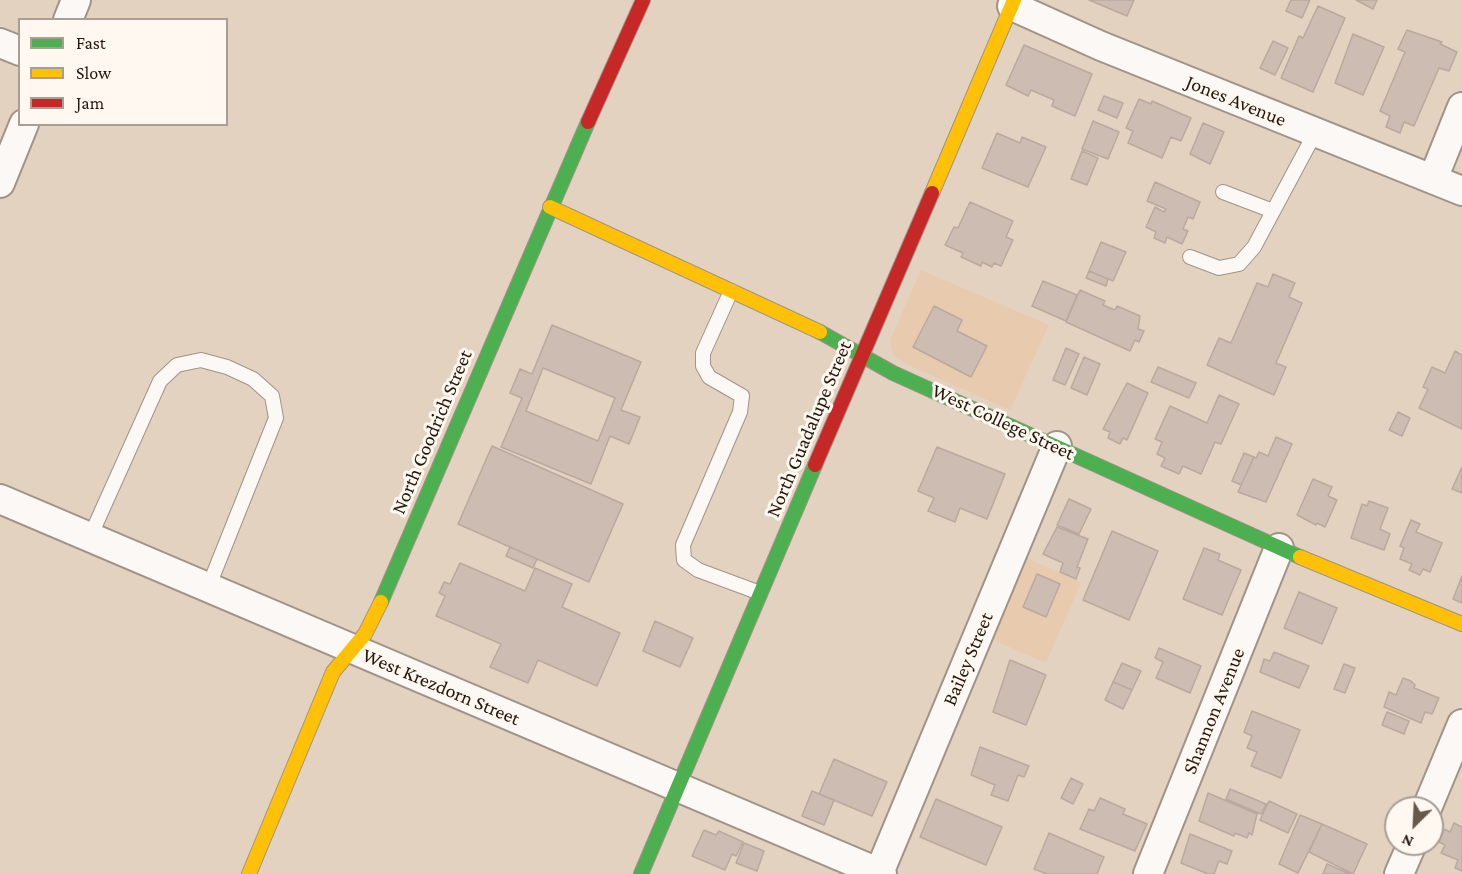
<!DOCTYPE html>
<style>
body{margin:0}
#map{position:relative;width:1462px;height:874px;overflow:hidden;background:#e4d2c1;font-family:"Crimson Pro",serif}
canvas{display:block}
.legend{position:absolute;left:18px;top:18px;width:210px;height:108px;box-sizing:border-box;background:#fff8f1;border:2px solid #a79e96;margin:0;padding:8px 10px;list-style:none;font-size:18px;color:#24180d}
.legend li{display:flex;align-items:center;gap:12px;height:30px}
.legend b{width:30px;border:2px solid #a79e96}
.north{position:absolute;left:1384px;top:796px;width:60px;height:60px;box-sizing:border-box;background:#fff8f1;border:2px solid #a79e96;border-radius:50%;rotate:204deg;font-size:16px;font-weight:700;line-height:24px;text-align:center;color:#24180d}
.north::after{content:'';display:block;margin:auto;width:21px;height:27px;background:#67594c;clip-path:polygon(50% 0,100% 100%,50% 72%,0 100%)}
</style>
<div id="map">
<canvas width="1462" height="874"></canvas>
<ul class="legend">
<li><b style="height:8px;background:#4caf50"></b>Fast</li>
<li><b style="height:8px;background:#ffc107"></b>Slow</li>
<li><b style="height:8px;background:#c62828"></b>Jam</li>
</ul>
<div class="north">N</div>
</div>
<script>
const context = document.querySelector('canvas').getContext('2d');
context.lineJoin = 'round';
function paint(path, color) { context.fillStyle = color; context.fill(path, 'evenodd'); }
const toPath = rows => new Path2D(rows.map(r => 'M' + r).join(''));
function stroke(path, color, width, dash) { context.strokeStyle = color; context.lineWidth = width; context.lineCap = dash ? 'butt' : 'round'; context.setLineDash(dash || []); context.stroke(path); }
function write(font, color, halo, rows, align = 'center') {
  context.font = font + ' "Crimson Pro",serif'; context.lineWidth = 6; context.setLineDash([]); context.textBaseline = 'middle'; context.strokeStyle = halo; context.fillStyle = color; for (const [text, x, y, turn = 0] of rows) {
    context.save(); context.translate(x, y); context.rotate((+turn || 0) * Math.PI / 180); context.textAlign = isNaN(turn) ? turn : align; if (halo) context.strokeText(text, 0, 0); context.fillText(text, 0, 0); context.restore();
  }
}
paint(toPath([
 [921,270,1049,325,1010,410,906,364,893,355,890,340],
 [1025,557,1081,583,1046,663,991,639]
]), '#e8caaf');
const building = toPath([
 [1089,0,1134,0,1127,16,1089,0],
 [1291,0,1310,0,1302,18,1286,11,1291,0],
 [1356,0,1377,0,1373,9,1356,0],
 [1318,6,1345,18,1313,92,1281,78,1299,36,1303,38,1318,6],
 [1407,30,1442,42,1440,44,1457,52,1449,71,1439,68,1414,126,1404,122,1400,133,1386,127,1390,116,1380,111,1405,52,1398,49,1407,30],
 [1353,34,1384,47,1363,95,1335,83,1353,34],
 [1273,41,1288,48,1275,75,1260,68,1273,41],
 [1024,45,1092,74,1075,116,1052,106,1054,100,1031,90,1028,96,1006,85,1024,45],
 [1104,96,1123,103,1117,118,1098,110,1104,96],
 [1139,99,1151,104,1152,101,1191,118,1181,141,1171,137,1162,158,1128,143,1133,131,1126,128,1139,99],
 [1093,121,1119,132,1108,159,1082,149,1093,121],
 [1203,123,1224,132,1210,164,1190,154,1203,123],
 [997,133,1020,143,1022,137,1046,147,1028,187,982,168,997,133],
 [1082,151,1098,158,1087,185,1071,179,1082,151],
 [1155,182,1200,202,1193,219,1188,217,1183,229,1188,231,1182,244,1167,237,1165,243,1154,238,1156,232,1146,227,1155,207,1164,212,1166,209,1147,201,1155,182],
 [970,202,1013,221,1006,237,1013,240,1001,266,994,263,992,267,982,262,981,266,961,257,963,253,945,245,954,227,958,228,970,202],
 [1101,242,1126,252,1113,281,1089,271,1101,242],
 [1089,271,1108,279,1106,286,1086,278,1089,271],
 [1273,274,1295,283,1289,297,1302,303,1276,363,1286,367,1274,395,1207,365,1219,338,1231,343,1257,283,1268,287,1273,274],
 [1043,281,1077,295,1066,321,1032,306,1043,281],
 [1080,290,1105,301,1103,305,1115,310,1117,306,1140,316,1138,329,1144,331,1139,342,1135,340,1130,351,1066,322,1080,290],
 [934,306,962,320,957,331,987,346,971,377,913,347,934,306],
 [552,325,641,362,621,410,640,417,629,444,610,436,591,484,501,447,522,398,510,393,520,369,532,374,552,325],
 [543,368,615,398,598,441,526,411,543,368],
 [1066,348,1079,354,1065,385,1053,380,1066,348],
 [1455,351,1462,355,1462,429,1419,408,1428,389,1423,387,1432,367,1445,373,1455,351],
 [1084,357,1100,364,1087,395,1071,388,1084,357],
 [1158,367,1196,383,1189,398,1151,382,1158,367],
 [1127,383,1148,393,1127,440,1123,438,1120,444,1108,438,1110,432,1103,429,1127,383],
 [1219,395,1239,404,1221,444,1215,442,1201,474,1183,466,1179,474,1161,466,1165,458,1157,454,1162,442,1155,439,1170,406,1207,423,1219,395],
 [1398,412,1410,418,1402,436,1389,430,1398,412],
 [1276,437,1292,444,1266,502,1238,492,1254,457,1256,458,1259,452,1268,456,1276,437],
 [492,446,623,504,589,582,458,524,492,446],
 [937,447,1005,474,987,519,960,508,955,522,928,511,934,498,918,491,937,447],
 [1244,453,1254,457,1241,485,1232,481,1244,453],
 [1462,467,1462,493,1452,489,1462,467],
 [1313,479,1332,487,1328,496,1337,500,1325,527,1317,523,1316,525,1297,515,1313,479],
 [1069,499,1091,509,1079,534,1057,525,1069,499],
 [1369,501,1388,508,1380,529,1390,534,1384,550,1351,538,1362,504,1367,506,1369,501],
 [1411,520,1420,524,1416,532,1442,543,1430,572,1423,569,1420,575,1409,570,1412,564,1400,559,1404,548,1400,546,1411,520],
 [1057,527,1088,539,1077,567,1080,568,1076,579,1060,572,1063,563,1043,554,1057,527],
 [1112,531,1158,551,1129,620,1083,600,1112,531],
 [510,547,537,559,533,568,506,556,510,547],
 [1204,548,1220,554,1218,560,1241,570,1222,615,1183,599,1204,548],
 [460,563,525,591,535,568,572,584,562,607,620,633,597,686,538,660,528,683,490,667,501,644,436,616,445,596,439,593,444,582,450,584,460,563],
 [1037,574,1060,584,1046,617,1023,607,1037,574],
 [1462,576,1462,603,1453,599,1462,576],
 [1299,592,1337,608,1322,644,1284,628,1299,592],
 [655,621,693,638,680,667,643,651,655,621],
 [1159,648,1201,666,1190,693,1156,678,1163,662,1155,658,1159,648],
 [1274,652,1309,666,1299,688,1260,672,1264,659,1270,661,1274,652],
 [1010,660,1046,675,1026,725,993,712,1010,660],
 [1122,663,1141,671,1132,690,1113,682,1122,663],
 [1344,664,1355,668,1345,693,1334,689,1344,664],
 [1403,678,1411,681,1415,685,1414,688,1439,698,1432,714,1425,712,1421,723,1384,707,1389,692,1396,695,1403,678],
 [1113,682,1132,690,1123,709,1105,700,1113,682],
 [1252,711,1300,730,1281,778,1251,766,1257,752,1247,748,1252,736,1244,732,1252,711],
 [1387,712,1409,721,1404,734,1382,725,1387,712],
 [980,747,1029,766,1024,777,1018,775,1008,801,991,795,995,785,971,775,980,747],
 [834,759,887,782,872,816,819,794,834,759],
 [1071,778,1083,784,1073,804,1061,798,1071,778],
 [1230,789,1266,804,1261,814,1226,799,1230,789],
 [812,791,834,800,824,825,802,816,812,791],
 [1208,793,1257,814,1252,835,1249,833,1247,838,1235,833,1234,836,1199,821,1208,793],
 [1100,798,1125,809,1123,814,1147,824,1135,851,1080,829,1089,809,1094,811,1100,798],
 [936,799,1002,827,986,865,920,837,936,799],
 [1269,801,1297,814,1288,833,1260,820,1269,801],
 [1300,815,1322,824,1298,873,1279,864,1300,815],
 [1454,823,1462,827,1462,871,1455,868,1458,860,1441,853,1445,845,1439,842,1444,829,1450,832,1454,823],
 [1322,824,1367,844,1353,874,1309,852,1322,824],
 [704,830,716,835,719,831,743,842,736,856,732,854,725,870,692,856,704,830],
 [1049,833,1104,857,1097,874,1047,874,1034,869,1049,833],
 [1190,834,1232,851,1227,864,1219,861,1214,874,1208,874,1181,863,1190,834],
 [744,843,764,851,757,871,736,863,744,843],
 [1327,864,1350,874,1323,874,1327,864]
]);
paint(building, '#ccbcb1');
stroke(building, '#b9a99e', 1.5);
const lane = toPath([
 [1223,192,1273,211],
 [1190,257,1219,268,1239,264,1254,247,1315,133],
 [731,291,703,353,703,366,709,377,742,396,740,412,683,545,684,560,698,570,760,593],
 [90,537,160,381,177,365,201,360,227,367,253,379,272,396,276,418,208,588]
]);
const street = toPath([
 [1012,6,1101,46,1462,191],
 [68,20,76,0],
 [0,43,20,51],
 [1433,179,1462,107],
 [0,183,24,124],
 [0,499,882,874],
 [1427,808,1462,724],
 [879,873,1057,446],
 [1148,874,1279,548],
 [1399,874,1412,844]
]);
const fast = toPath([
 [820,332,893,373,1300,557],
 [381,602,588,122],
 [641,874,815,465]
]);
const slow = toPath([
 [932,193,1014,0],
 [550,207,820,332],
 [1300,557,1462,624],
 [249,874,333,672,365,634,381,602]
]);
const jam = toPath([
 [588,122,643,0],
 [815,465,932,193]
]);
stroke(lane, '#a19387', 16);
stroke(street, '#a19387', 32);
stroke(fast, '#a19387', 16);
stroke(slow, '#a19387', 16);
stroke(jam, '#a19387', 16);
stroke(lane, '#fbf8f6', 14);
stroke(street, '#fbf8f6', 28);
stroke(fast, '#4caf50', 14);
stroke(slow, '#ffc107', 14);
stroke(jam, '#c62828', 14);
write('20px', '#24180d', '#fff8f1', [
 ["Jones Avenue",1236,101,22],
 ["West College Street",1003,422,25],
 ["North Guadalupe Street",809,429,-67],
 ["North Goodrich Street",432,432,-67],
 ["Bailey Street",968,659,-67],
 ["West Krezdorn Street",441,687,23],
 ["Shannon Avenue",1214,711,-68]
]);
</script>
